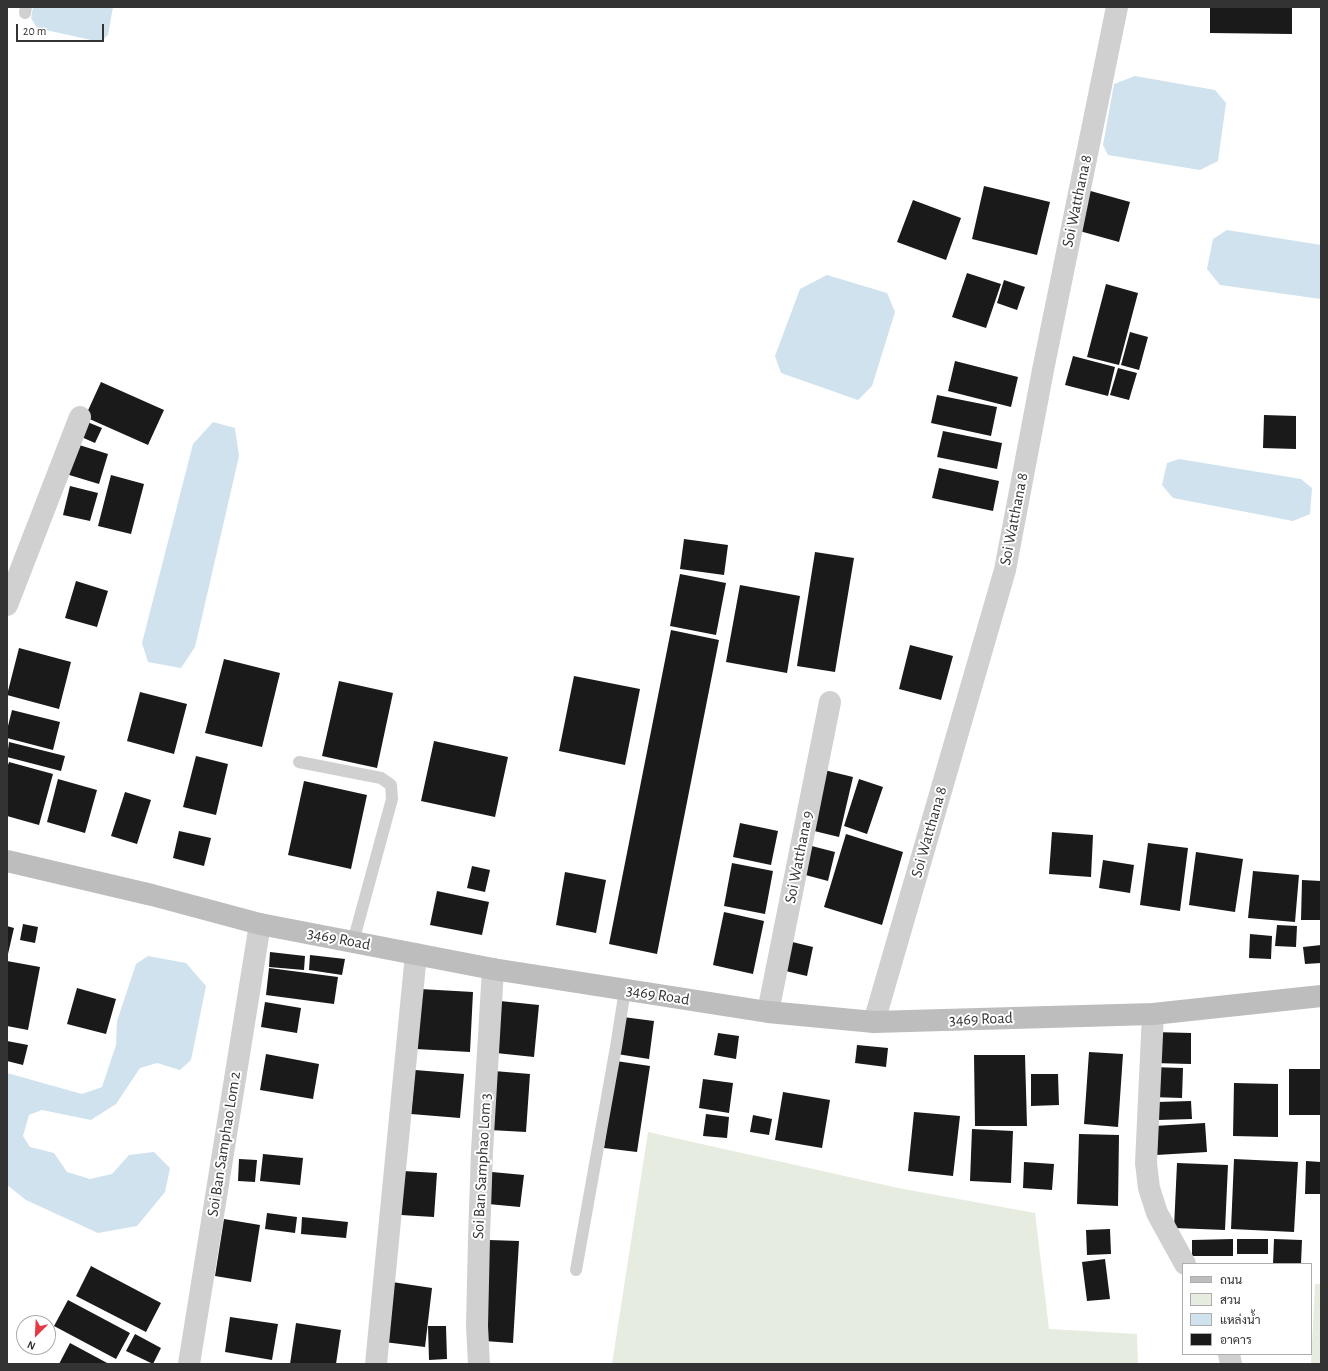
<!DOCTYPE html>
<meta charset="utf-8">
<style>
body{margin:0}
#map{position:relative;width:1328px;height:1371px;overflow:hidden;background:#fff;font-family:"Alegreya Sans",Sarabun,sans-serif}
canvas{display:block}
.frame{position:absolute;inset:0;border:8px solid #333;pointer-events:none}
.legend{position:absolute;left:1182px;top:1263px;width:130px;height:92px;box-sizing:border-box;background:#fff;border:1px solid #adadad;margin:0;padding:5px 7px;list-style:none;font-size:12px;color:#333}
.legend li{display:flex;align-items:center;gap:8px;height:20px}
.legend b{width:20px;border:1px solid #adadad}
.north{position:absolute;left:16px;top:1315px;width:40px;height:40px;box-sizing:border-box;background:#fff;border:1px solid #adadad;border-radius:50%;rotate:204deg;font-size:11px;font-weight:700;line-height:16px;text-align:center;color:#333}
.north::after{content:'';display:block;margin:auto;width:14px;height:18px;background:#e63946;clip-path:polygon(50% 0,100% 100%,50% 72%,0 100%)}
.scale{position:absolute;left:16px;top:24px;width:88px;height:18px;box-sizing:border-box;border:2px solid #333;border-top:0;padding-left:5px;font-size:12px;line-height:14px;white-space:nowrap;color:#333;-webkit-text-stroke:3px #fff;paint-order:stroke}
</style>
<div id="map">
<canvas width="1328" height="1371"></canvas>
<div class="frame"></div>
<ul class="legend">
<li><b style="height:5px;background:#bdbdbd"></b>ถนน</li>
<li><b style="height:11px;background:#e6ecdf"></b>สวน</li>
<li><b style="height:11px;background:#cfe2ee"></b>แหล่งน้ำ</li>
<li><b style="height:11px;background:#1a1a1a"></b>อาคาร</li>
</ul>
<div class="north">N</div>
<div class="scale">20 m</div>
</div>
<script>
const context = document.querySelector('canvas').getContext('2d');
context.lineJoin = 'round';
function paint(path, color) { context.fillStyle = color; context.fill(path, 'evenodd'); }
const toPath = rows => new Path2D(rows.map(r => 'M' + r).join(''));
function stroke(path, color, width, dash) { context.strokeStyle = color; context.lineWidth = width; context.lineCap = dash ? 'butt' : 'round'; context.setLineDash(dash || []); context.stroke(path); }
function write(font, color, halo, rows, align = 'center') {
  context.font = font + ' "Alegreya Sans",sans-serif'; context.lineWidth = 4; context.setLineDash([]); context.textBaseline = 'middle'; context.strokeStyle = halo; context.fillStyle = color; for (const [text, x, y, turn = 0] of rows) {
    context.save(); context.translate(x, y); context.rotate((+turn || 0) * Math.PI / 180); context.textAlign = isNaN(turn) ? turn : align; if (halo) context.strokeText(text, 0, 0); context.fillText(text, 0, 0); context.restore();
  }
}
paint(toPath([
 [648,1132,898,1188,1035,1213,1049,1329,1137,1334,1138,1364,612,1364],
 [1315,1284,1321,1284,1321,1364,1311,1364]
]), '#e6ecdf');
paint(toPath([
 [33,7,113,7,108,35,100,42,37,28,31,18],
 [1135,76,1215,90,1226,103,1218,161,1200,170,1108,155,1103,145,1114,84],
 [1227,230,1321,245,1321,299,1220,285,1207,269,1213,239],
 [827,275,887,293,895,312,872,386,858,400,781,373,775,356,800,289],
 [213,422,235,428,239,456,195,647,181,668,148,662,142,643,193,444],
 [1179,459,1301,479,1312,488,1310,514,1293,521,1173,498,1162,485,1167,463],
 [148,956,186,963,206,986,191,1060,180,1070,157,1063,140,1068,116,1104,91,1120,42,1110,29,1115,23,1136,30,1147,54,1153,67,1172,90,1179,112,1174,129,1155,154,1152,170,1168,165,1192,137,1226,98,1233,26,1200,7,1185,7,1073,82,1094,102,1087,116,1045,117,1021,136,964]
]), '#cfe2ee');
paint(toPath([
 [1210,7,1292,7,1292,34,1210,33],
 [984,186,1050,202,1037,255,972,239],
 [1087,190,1130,202,1119,242,1076,230],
 [913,200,961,218,946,260,897,242],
 [967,273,1001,284,986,328,952,317],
 [1004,280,1025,287,1017,310,997,303],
 [1106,284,1138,293,1119,365,1087,357],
 [1130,332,1148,337,1139,370,1121,365],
 [1073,356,1115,367,1108,396,1065,385],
 [955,361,1018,377,1011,407,948,391],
 [1118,368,1137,373,1129,400,1110,395],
 [101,382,164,410,148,445,85,417],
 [937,395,997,407,991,436,931,423],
 [1264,415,1296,416,1296,449,1263,448],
 [85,421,102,428,95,443,79,436],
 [943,431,1002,443,997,469,937,457],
 [76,444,108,454,99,484,66,474],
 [939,468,999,481,993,511,932,498],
 [111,475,144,484,131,534,98,526],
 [70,486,98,493,90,521,63,515],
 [684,539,728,545,724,575,680,569],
 [815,552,854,558,835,672,797,666],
 [680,574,726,583,716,635,670,626],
 [76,581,108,591,97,627,65,618],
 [740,585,800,596,787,673,726,662],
 [671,630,719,640,657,954,609,944],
 [910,645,953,656,941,700,899,689],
 [19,648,71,662,59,709,7,695],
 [224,659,280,673,262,747,205,733],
 [574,676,640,689,625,765,559,751],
 [339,681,393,693,377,768,322,756],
 [140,692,187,704,174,754,127,741],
 [12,710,60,722,53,750,7,738,7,730],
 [434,741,508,757,495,817,421,801],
 [9,742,65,756,61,771,7,757],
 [196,756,228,764,216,815,183,807],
 [9,762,53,774,39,825,7,816,7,768],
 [820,769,853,777,839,837,806,829],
 [58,779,97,790,85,833,47,822],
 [859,779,883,787,867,834,844,826],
 [304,781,367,795,351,869,288,855],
 [125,792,151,800,137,844,111,836],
 [740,823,778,831,771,865,733,857],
 [179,831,211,838,204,866,173,858],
 [1052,832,1093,835,1091,877,1049,874],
 [846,834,903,852,882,925,824,907],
 [1148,843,1188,848,1180,911,1140,905],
 [804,844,835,852,828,881,798,873],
 [1196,852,1243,859,1235,912,1189,905],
 [1103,860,1134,865,1130,893,1099,888],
 [732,863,773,871,765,914,724,906],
 [472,866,490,870,485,892,467,888],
 [1253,871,1299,875,1295,922,1248,918],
 [565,872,606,880,596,933,556,925],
 [1302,880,1321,881,1321,920,1301,920],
 [437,891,489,902,482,935,430,925],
 [724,912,764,921,753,974,713,965],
 [23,924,38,927,35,943,20,940],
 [1277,925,1297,926,1296,947,1275,946],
 [7,926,14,928,8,954,7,954],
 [1250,934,1272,936,1271,959,1249,958],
 [784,940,813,947,807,976,777,969],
 [1321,945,1321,963,1305,964,1303,947],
 [270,952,305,956,304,970,269,967],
 [310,955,345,959,342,975,309,970],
 [7,961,40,967,28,1030,7,1026],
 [269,968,338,977,334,1004,266,995],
 [77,988,116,999,106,1034,67,1024],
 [420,989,473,992,470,1052,416,1049],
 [500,1001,539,1005,534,1057,496,1053],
 [265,1002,301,1008,297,1033,261,1027],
 [623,1017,654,1021,649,1059,617,1054],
 [1153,1032,1191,1033,1191,1064,1153,1063],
 [718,1033,739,1036,736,1059,714,1055],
 [7,1041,28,1045,23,1065,7,1061],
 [857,1045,888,1048,886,1067,855,1063],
 [1089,1052,1123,1054,1118,1127,1084,1124],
 [266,1054,319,1064,313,1099,260,1090],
 [974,1055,1025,1055,1027,1126,975,1126],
 [616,1061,650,1066,637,1152,604,1148],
 [1152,1067,1183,1068,1182,1098,1151,1097],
 [1289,1069,1321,1069,1321,1115,1289,1115],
 [415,1070,464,1074,460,1118,411,1114],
 [494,1071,530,1074,526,1132,490,1130],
 [1031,1074,1058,1074,1059,1105,1031,1106],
 [703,1079,733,1083,729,1113,699,1108],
 [1234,1083,1278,1084,1278,1137,1233,1136],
 [783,1092,830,1100,822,1148,775,1140],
 [1191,1101,1192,1119,1157,1120,1157,1102],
 [914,1112,960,1116,953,1176,908,1171],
 [706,1114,729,1117,727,1138,703,1136],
 [753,1115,772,1119,769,1135,750,1132],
 [1205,1123,1207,1152,1156,1155,1154,1126],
 [972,1129,1013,1131,1011,1183,970,1181],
 [1079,1134,1119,1135,1118,1206,1077,1204],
 [263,1154,303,1158,300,1185,260,1181],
 [239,1159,257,1160,255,1182,238,1181],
 [1234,1159,1298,1162,1294,1232,1231,1229],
 [1306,1161,1321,1162,1321,1194,1305,1194],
 [1024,1162,1054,1164,1052,1190,1023,1188],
 [1177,1163,1228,1165,1225,1230,1174,1228],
 [403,1171,437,1173,434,1217,401,1215],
 [492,1172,524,1175,520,1207,488,1204],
 [267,1213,297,1217,295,1233,265,1229],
 [302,1217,348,1222,346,1238,301,1234],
 [224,1219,260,1225,251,1282,215,1276],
 [1110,1229,1111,1254,1087,1255,1086,1230],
 [1233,1239,1233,1256,1192,1256,1192,1240],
 [1237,1239,1268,1239,1268,1254,1237,1254],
 [1274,1239,1302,1240,1301,1264,1273,1264],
 [489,1240,519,1241,513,1343,484,1341],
 [1105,1259,1110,1299,1087,1301,1082,1262],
 [91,1266,161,1303,146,1332,76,1296],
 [392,1282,432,1288,425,1347,384,1342],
 [68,1300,130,1333,116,1359,54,1326],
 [230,1317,278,1324,272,1360,225,1352],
 [296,1323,341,1330,336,1364,290,1364],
 [428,1326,446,1326,447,1359,429,1360],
 [135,1334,161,1348,153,1364,126,1351],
 [70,1343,109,1364,59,1364]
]), '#1a1a1a');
stroke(toPath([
 [25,13,26,7],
 [299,762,381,778,391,785,392,799,353,942],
 [576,1270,616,1047,625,990]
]), '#d0d0d0', 12);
stroke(toPath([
 [7,605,80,417],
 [768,1012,830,702],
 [1153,1014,1146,1163,1149,1188,1157,1213,1185,1264],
 [874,1022,1005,570,1043,370,1117,7],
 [1229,1354,1231,1364],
 [189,1364,260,924],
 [376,1364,416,954],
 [479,1364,477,1326,479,1238,482,1151,493,969]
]), '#d0d0d0', 22);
stroke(toPath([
 [7,861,152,895,260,924,493,969,768,1012,874,1022,1153,1014,1321,996]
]), '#bdbdbd', 22);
write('16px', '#333', '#fff', [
 ["Soi Watthana 8",1077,201,-78],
 ["Soi Watthana 8",1014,519,-79],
 ["Soi Watthana 8",929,832,-74],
 ["Soi Watthana 9",799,857,-79],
 ["3469 Road",339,939,11],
 ["3469 Road",658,995,9],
 ["3469 Road",981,1019,-2],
 ["Soi Ban Samphao Lom 2",224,1144,-81],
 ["Soi Ban Samphao Lom 3",482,1166,-87]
]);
</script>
